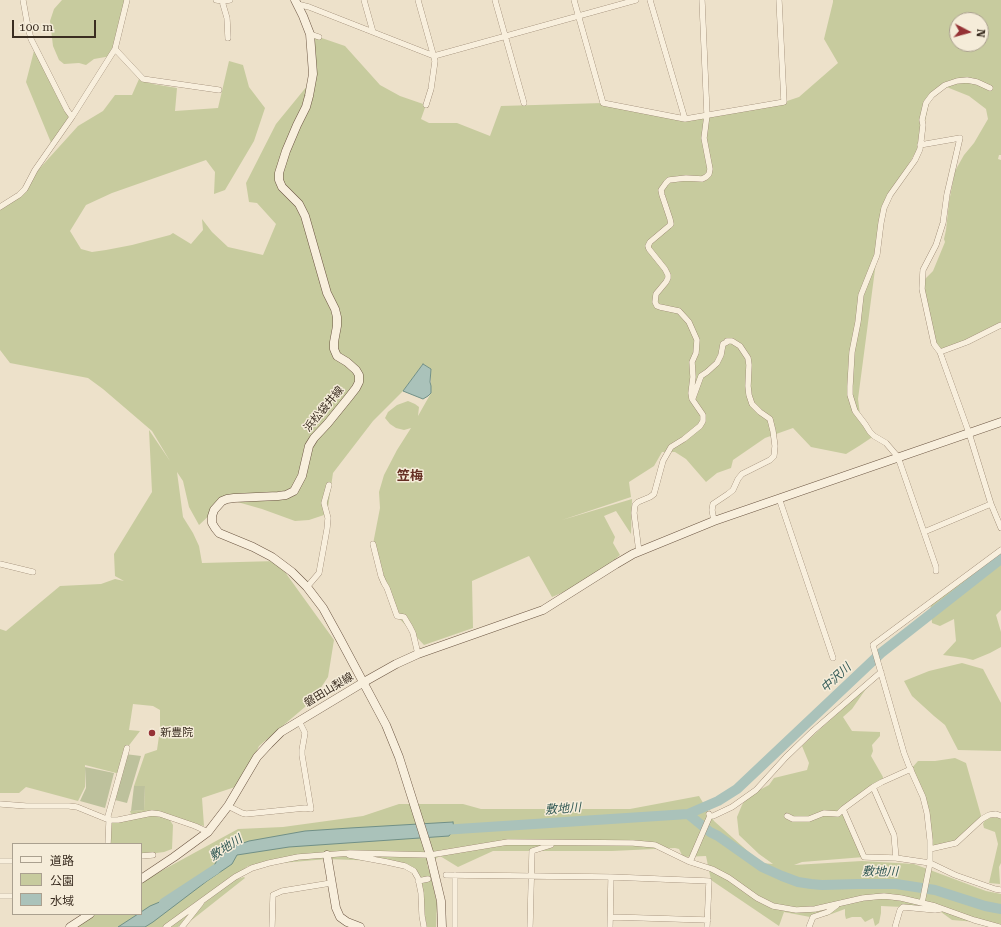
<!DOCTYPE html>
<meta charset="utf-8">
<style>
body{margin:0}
#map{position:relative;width:1001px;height:927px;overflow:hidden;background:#ede1ca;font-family:"Roboto Serif","Noto Sans JP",serif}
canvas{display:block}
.legend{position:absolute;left:12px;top:843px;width:130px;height:72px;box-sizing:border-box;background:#f5ecd9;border:1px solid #aaa08f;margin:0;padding:5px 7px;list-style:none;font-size:12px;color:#3a2d21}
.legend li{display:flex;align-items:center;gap:8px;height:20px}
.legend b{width:20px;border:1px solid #aaa08f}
.north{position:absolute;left:949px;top:12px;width:40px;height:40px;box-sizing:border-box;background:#f5ecd9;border:1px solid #aaa08f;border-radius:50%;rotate:96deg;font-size:11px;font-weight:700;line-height:16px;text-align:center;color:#3a2d21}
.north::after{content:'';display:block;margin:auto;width:14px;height:18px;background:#953235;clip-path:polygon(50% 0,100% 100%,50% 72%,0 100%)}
.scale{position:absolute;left:12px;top:20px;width:84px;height:18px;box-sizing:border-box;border:2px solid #3a2d21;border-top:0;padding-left:5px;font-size:12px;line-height:14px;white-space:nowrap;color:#3a2d21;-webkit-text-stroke:3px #f5ecd9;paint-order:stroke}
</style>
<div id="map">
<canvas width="1001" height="927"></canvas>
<ul class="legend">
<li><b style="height:5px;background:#f8efdd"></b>道路</li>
<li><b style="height:11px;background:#c7cb9e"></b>公園</li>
<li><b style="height:11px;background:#aac2ba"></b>水域</li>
</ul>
<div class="north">N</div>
<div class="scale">100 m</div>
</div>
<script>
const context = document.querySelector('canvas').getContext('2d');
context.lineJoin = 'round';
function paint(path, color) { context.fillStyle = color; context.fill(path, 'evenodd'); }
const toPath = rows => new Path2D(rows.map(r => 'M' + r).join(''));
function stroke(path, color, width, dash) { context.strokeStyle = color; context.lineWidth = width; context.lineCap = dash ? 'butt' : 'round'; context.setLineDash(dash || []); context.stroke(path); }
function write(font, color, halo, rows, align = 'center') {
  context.font = font + ' "Roboto Serif","Noto Sans JP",serif'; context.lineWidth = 3; context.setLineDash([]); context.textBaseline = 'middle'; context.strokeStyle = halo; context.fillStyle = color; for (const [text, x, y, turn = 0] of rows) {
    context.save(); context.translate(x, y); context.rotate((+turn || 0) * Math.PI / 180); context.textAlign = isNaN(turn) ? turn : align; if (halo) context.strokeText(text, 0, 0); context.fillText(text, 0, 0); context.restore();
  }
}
paint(toPath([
 [62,0,126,0,111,56,94,59,86,65,79,63,64,64,59,60,53,46,50,21,54,9],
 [833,0,1001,0,1001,155,999,155,998,159,1001,160,1001,326,940,352,933,339,922,282,933,271,945,242,944,239,946,230,949,202,955,171,964,155,974,143,988,119,986,109,969,96,944,86,930,98,920,145,890,195,879,239,858,399,861,423,874,436,859,446,846,454,811,447,793,428,765,438,733,460,731,468,717,473,706,482,686,459,675,452,662,452,654,466,629,482,631,497,562,520,632,499,631,534,616,511,604,516,615,537,613,543,620,555,588,582,552,597,529,556,472,581,473,628,424,645,397,616,373,544,380,508,379,492,384,475,397,450,411,428,404,430,396,428,390,424,385,418,388,412,397,405,408,401,415,404,419,407,418,416,431,393,431,369,423,364,403,391,373,421,333,473,327,514,309,520,295,521,262,509,227,499,199,525,189,507,183,481,177,472,183,517,193,533,199,546,202,563,277,561,334,640,328,677,312,701,259,746,241,785,202,798,204,826,168,817,173,825,172,849,164,852,141,855,141,844,109,844,109,821,132,817,130,811,144,810,145,786,134,786,145,754,157,750,160,729,160,710,153,706,133,704,129,730,140,731,127,748,120,774,85,765,85,787,78,801,26,787,19,793,0,793,0,629,6,631,60,586,101,584,115,579,124,581,115,576,114,554,152,492,149,430,170,461,152,431,103,389,88,378,10,363,0,350,0,207,11,200,78,126,103,111,115,95,132,95,139,79,153,84,177,88,175,111,218,108,229,61,243,65,249,87,265,108,254,141,225,190,214,194,215,172,206,160,112,193,86,205,70,231,81,249,92,252,106,250,132,245,170,235,173,233,191,244,203,230,202,219,212,232,228,247,263,255,276,224,257,203,249,202,246,183,276,124,312,80,310,34,345,46,380,85,400,96,426,105,421,119,429,123,457,123,490,136,501,106,603,103,644,111,696,117,784,102,799,97,838,63,824,39,833,2],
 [957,20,981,20,981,44,957,44],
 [35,47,72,117,52,145,26,82],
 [1001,550,1001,610,996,615,1001,632,1001,647,990,653,973,660,965,658,943,655,956,641,954,619,940,626,932,623,930,600],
 [962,663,983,669,1001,703,1001,751,958,750,945,725,934,716,912,696,904,681,929,671],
 [868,686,852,709,843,717,852,731,880,732,880,736,872,745,873,751,871,756,883,777,882,782,843,809,864,857,802,862,794,865,862,861,914,864,986,891,1001,894,1001,924,952,920,941,912,924,908,881,906,881,913,879,923,875,926,873,918,865,922,861,917,852,917,846,919,845,915,845,909,826,916,810,917,784,912,779,926,711,880,706,856,683,857,679,849,675,848,612,851,493,851,458,867,440,856,427,864,431,877,437,904,436,927,427,927,416,872,381,861,327,859,248,866,192,909,198,908,234,880,244,877,245,878,188,923,194,912,178,927,73,927,91,914,141,914,141,882,238,829,283,827,363,816,399,804,463,804,481,809,630,809,699,796,714,821,761,863,773,864,759,854,739,835,737,817,742,805,748,796,769,785,774,778,807,770,809,763,802,746,818,731],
 [955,758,966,763,982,819,956,843,930,849,925,806,911,769,918,761,935,761],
 [986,817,1001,818,1001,863,999,867,1000,884,989,883,998,844,995,832,984,828,983,824]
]), '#c7cb9e');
paint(toPath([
 [125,754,141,756,127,803,115,800],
 [85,767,114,773,105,808,80,801,86,788],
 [134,786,145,786,144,810,131,811]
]), '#bdc19c');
const water = toPath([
 [423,364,431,369,430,382,431,386,431,393,428,396,423,399,403,391,423,364],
 [453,822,454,829,449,836,289,847,237,855,232,864,207,881,153,922,145,927,118,927,138,914,141,914,141,912,150,906,174,896,210,872,218,859,232,847,249,841,305,831,350,828,453,822]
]);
paint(water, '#aac2ba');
stroke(water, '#719087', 1);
stroke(toPath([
 [688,814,710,832,718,836,762,867,782,876,798,882,811,884,822,885,858,884,896,884,935,890,985,906,1001,909],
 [442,830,688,814,718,801,737,789,881,653,1001,559],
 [164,903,216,869]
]), '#aac2ba', 10);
const street = toPath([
 [23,0,27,22,31,39,67,110,72,117],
 [216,0,224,1,230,0],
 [364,0,373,32],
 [418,0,435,61,431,89,426,105],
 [495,0,524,103],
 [574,0,603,103,685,119,784,102,779,0],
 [650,0,685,119],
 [222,1,227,18,228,38],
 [297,4,309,7,434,56,636,0],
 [310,34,319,37],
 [115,49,143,79,219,90],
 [920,145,960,138,947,194,943,223,936,245,923,270,922,289,934,344,940,352,942,358,969,433,991,504,1001,528],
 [0,207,19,195,25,189,35,170,72,117,115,49,127,0],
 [940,352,967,342,1001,325],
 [693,398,701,376,707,372,717,363,721,355,723,344,727,342,727,341,732,341,740,346,748,358,749,365,748,386,749,395,752,404,760,412,770,419,773,431,775,446,774,456,770,460,742,474,738,479,733,490,728,494,713,504,712,510,714,521],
 [779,498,833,658],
 [924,532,991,504],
 [373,544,381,576,384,583,387,588,397,616,404,617,410,627,413,633,418,654],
 [639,552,634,513,635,505,638,502,650,497,654,494,663,461,671,447,684,439,700,426,703,421,703,415,692,399,691,393,693,377,692,362,696,353,697,340,689,322,679,311,660,307,657,306,655,302,656,294,666,282,668,278,668,275,665,269,649,249,648,246,650,242,669,226,671,224,670,219,662,195,661,190,666,183,669,180,686,178,702,179,706,177,709,174,710,169,704,138,707,115,702,0],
 [0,564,33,572],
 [936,571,936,567,898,457,886,443,874,436,870,432,865,424,855,411,850,395,850,386,852,352,858,322,861,295,877,255,881,223,884,208,890,195,915,160,920,149,923,125,922,120,926,103,932,95,945,85,957,81,967,80,977,82,990,88],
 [307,587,319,573,327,529,328,518,324,503,329,485],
 [0,804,26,806,69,806,77,807,109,820,118,820,152,813,160,814,195,826,208,832],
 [228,806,242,813,246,814,305,808,311,809,302,755,302,750,305,733,299,721],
 [843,809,864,857,896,858,930,863,955,875,995,889,1001,890],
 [713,816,732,807,756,790,786,757,813,731,881,672],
 [787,816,793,819,809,819,824,813,838,814,843,809,873,787],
 [108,844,109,821,108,816,127,748],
 [930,849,956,843,982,819,989,815,996,814,1001,816],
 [349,855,387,862,405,866,414,871,418,878,421,893,422,916,424,927],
 [141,856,153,855],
 [896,858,894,835,873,787,882,782,911,769],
 [0,861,13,861],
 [690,862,709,818,710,816,709,814],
 [446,875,611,877,709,881,707,927],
 [455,875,455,927],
 [418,881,428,879],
 [0,896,13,896],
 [922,903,930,863,930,840,927,813,923,797,909,766,904,753,873,645,1001,550],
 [611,917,708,920],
 [166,927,235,877,252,868,269,863,298,857,350,853,430,855,508,842,633,843,655,845,690,862,712,869,729,878,757,898,773,906,796,910,815,909,863,898,884,896,901,898,935,906,974,920,999,927],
 [182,927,201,903],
 [272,927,273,895,282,891,331,883],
 [530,927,532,851,551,845],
 [610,927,611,877],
 [809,927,813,917,828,912,837,905],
 [895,927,900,910,903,907,935,910,941,909]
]);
const secondary = toPath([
 [295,0,303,16,310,34,313,74,309,96,306,107,297,125,286,151,279,173,279,180,282,187,299,204,305,216,327,293,335,309,337,317,337,326,334,342,334,349,337,356,347,362,356,370,359,375,359,382,356,388,349,397,328,423,314,438,309,446,302,476,294,491,286,495,278,496,234,498,227,499,222,501,214,510,212,516,212,523,215,528,219,533,253,547,272,557,292,572,307,587,323,608,339,637,386,725,399,757,430,855,441,901,442,927],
 [327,855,336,908,340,917,347,922,360,927],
 [141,879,174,857,208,832,228,806,257,757,269,744,281,732,364,682,396,664,418,654,543,610,616,564,633,554,714,521,1001,422],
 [70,927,90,914]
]);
stroke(street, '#89745f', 6);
stroke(secondary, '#6b5542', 9);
stroke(street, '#f8efdd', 5.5);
stroke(secondary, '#f8efdd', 8);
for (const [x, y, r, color] of [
 [152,733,4,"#953235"]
]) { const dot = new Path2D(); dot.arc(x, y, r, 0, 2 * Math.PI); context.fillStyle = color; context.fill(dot); stroke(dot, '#f5ecd9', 1.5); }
write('11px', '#3a2d21', '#f5ecd9', [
 ["浜松袋井線",324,409,-50],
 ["磐田山梨線",329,690,-31]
]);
write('11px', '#3a2d21', '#f5ecd9', [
 ["新豊院",160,733]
], 'left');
write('italic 12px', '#325955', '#f5ecd9', [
 ["中沢川",836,678,-43],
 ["敷地川",563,809,-4],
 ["敷地川",226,848,-33],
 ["敷地川",880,872,1]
]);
write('bold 13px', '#652f23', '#f5ecd9', [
 ["笠梅",410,476]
]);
</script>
